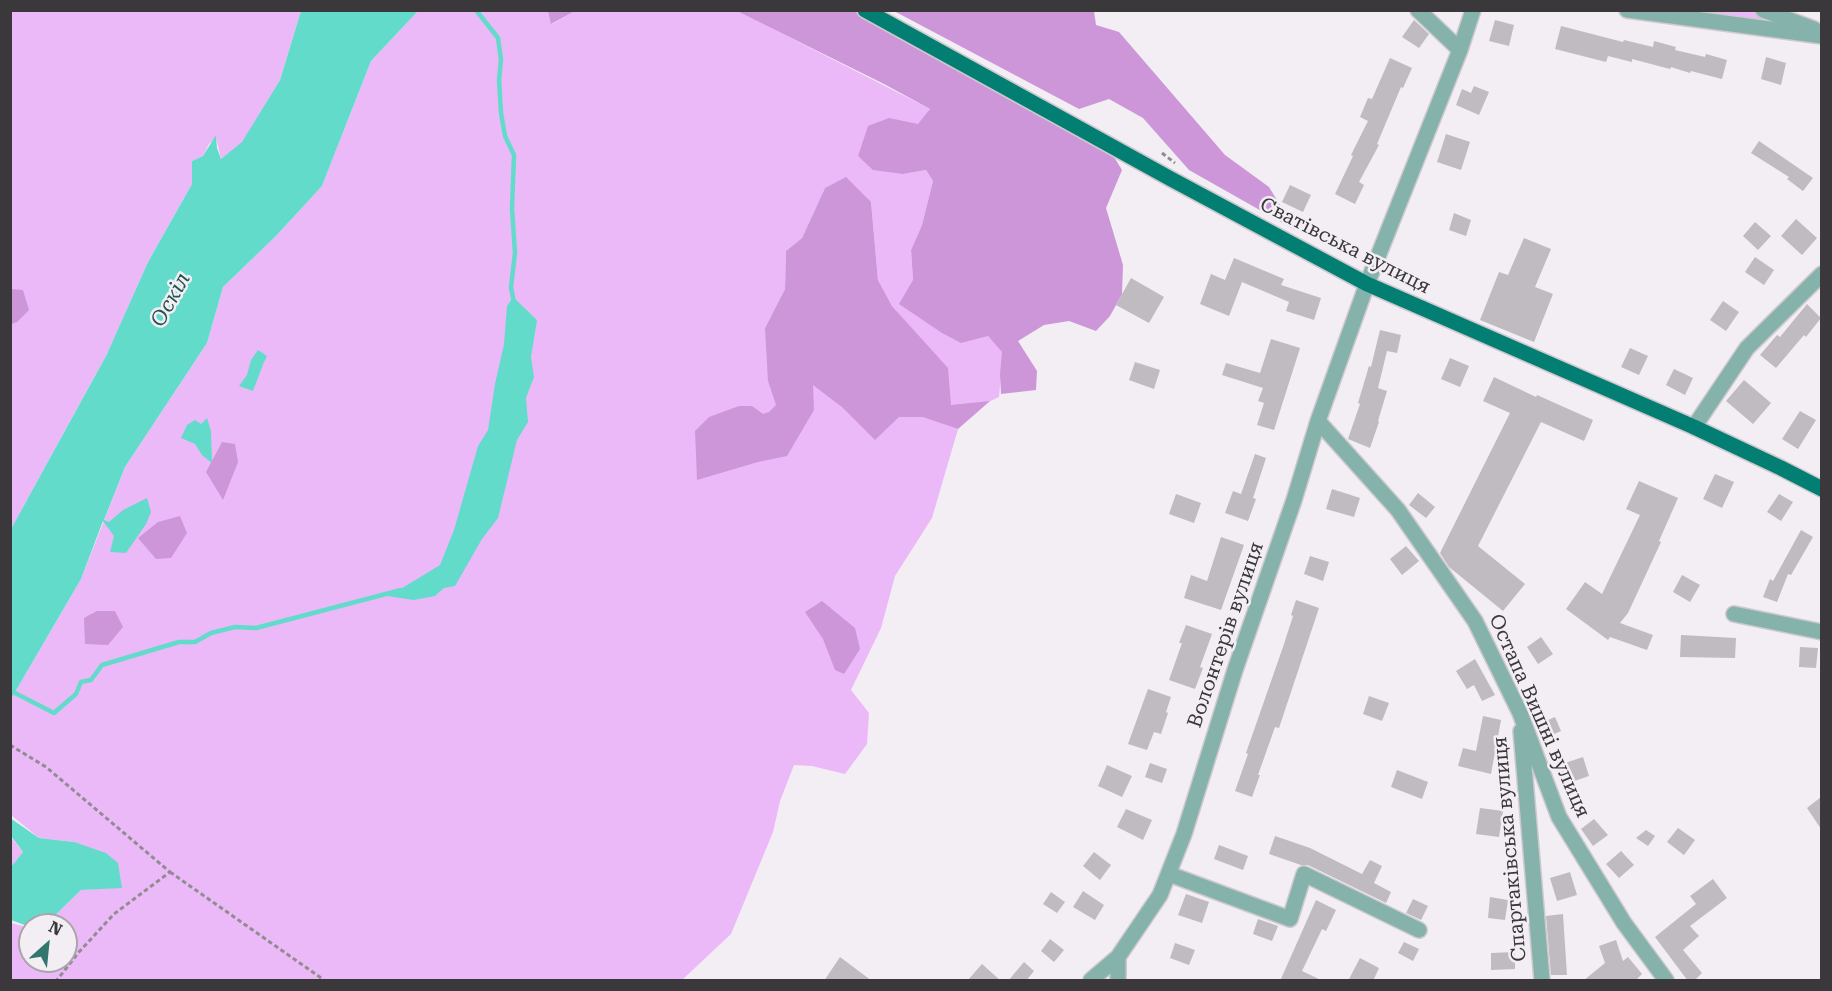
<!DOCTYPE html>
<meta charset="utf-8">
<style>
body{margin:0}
#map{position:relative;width:1832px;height:991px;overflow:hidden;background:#f3edf4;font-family:"Roboto Serif",serif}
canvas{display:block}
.frame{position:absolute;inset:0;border:12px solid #3a383b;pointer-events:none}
.north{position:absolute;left:18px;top:913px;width:60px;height:60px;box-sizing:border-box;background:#f3edf4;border:2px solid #a9a5aa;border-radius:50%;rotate:27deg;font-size:16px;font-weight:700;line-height:24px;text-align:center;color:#3a383b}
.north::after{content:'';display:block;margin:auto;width:21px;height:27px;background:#31776e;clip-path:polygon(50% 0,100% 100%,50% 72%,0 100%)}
</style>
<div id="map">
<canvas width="1832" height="991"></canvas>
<div class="frame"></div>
<div class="north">N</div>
</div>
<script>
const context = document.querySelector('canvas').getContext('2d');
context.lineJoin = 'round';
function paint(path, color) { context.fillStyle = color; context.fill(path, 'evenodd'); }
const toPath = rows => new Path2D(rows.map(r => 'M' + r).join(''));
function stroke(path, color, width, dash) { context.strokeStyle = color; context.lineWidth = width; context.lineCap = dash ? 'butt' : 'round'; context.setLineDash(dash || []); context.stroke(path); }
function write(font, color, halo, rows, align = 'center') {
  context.font = font + ' "Roboto Serif",serif'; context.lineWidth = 5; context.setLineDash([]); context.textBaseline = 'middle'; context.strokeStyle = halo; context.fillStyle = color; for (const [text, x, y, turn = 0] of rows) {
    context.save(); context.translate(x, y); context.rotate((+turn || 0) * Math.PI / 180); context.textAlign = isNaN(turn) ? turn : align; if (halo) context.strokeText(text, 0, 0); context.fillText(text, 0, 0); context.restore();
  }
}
paint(toPath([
 [11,11,301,11,280,80,242,143,221,159,216,137,209,144,203,156,192,161,192,184,148,262,109,350,11,529],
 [418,11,548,11,552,24,575,11,738,11,930,109,903,174,926,170,933,181,922,225,911,250,913,280,988,336,1003,352,999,397,976,408,953,410,920,338,892,306,878,280,871,202,825,188,802,238,786,251,785,289,765,328,813,384,843,408,899,417,922,417,958,429,932,518,895,576,881,628,851,690,869,713,867,744,845,774,812,766,794,765,780,801,773,832,731,934,682,980,11,980,11,923,30,928,30,961,66,961,66,925,45,925,81,890,122,887,74,842,39,838,11,815,11,699,81,579,125,467,207,343,223,287,276,236,322,186,371,61],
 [1627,11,1763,11,1821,32],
 [10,836,23,852,11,867,10,867]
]), '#ecb9f8');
paint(toPath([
 [548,11,548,10,575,11,551,24],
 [737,11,854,11,947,63,1109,149,1122,170,1106,208,1123,265,1122,294,1110,316,1096,331,1069,321,1044,325,1018,341,1037,371,1036,390,1001,394,1000,374,1002,352,988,336,961,343,942,333,899,304,913,280,911,250,922,225,933,181,926,170,903,174,873,170,858,156,868,126,889,118,918,124,930,109,884,84],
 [894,11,1094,11,1096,25,1119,32,1225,155,1269,187,1295,230,1189,170,1143,118,1109,99,1079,109],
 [846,177,871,202,878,280,892,306,948,368,951,405,990,401,958,429,922,417,899,417,875,440,843,408,813,385,814,410,787,456,758,462,697,480,695,431,709,417,739,406,752,406,763,414,769,412,776,405,768,381,765,328,785,289,786,251,802,238,825,188],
 [11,289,23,290,29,310,17,322,11,324],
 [222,442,235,444,238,462,223,500,206,472],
 [180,516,187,533,171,558,156,559,138,538,158,522],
 [822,601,855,628,860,649,844,674,835,670,823,639,805,612],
 [97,611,115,611,123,627,108,645,85,644,84,618]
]), '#cc96d9');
paint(toPath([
 [301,11,418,11,371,61,322,186,276,236,223,287,207,343,125,467,104,520,109,522,123,510,147,498,151,512,146,524,126,553,110,552,114,536,103,521,81,579,11,699,11,529,107,354,148,262,192,184,192,161,203,156,216,135,217,148,221,159,242,142,280,80],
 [513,297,537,320,531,357,534,377,526,398,528,422,517,440,498,518,482,539,455,586,444,588,435,596,414,600,380,595,399,590,440,565,454,530,478,446,488,430,495,384,504,344,507,306],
 [258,350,267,356,264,362,253,391,239,386,247,375,251,360],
 [207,418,211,431,212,463,202,455,195,444,181,438,187,425,195,420,201,424],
 [10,818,39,838,74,842,106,853,118,863,122,888,81,890,45,925,30,925,30,927,11,920,11,867,23,852,11,836]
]), '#62dbcb');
stroke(toPath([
 [476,10,498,38,501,60,499,80,501,113,505,136,514,155,512,209,515,253,511,287,514,303],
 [15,693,54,713,76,694,81,682,91,680,102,665,179,642,195,642,211,633,235,627,256,628,401,590]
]), '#62dbcb', 4.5);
paint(toPath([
 [1414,20,1429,34,1419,48,1402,37],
 [1495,20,1514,25,1509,46,1489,41],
 [1561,26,1623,42,1624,40,1653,47,1654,41,1676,47,1675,50,1705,57,1706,54,1727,60,1722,79,1691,71,1690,73,1671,67,1670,69,1632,59,1632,62,1608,56,1606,62,1555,49],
 [1766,57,1786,63,1781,85,1761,79],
 [1390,58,1412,68,1403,88,1401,87,1377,144,1379,145,1359,182,1364,185,1355,204,1335,194,1353,156,1351,155,1368,121,1360,117,1368,98,1372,99],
 [1474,86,1489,92,1479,115,1456,105,1462,89,1471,93],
 [1446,134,1470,142,1461,170,1437,162],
 [1759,141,1813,178,1803,191,1787,179,1789,177,1751,153],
 [1290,185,1311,195,1303,212,1282,202],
 [1454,213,1471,220,1466,236,1449,230],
 [1796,219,1817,238,1802,255,1781,236],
 [1755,222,1771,236,1758,250,1743,236],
 [1524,238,1551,249,1535,287,1553,294,1534,342,1480,320,1499,272,1508,275],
 [1755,257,1774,270,1764,285,1745,272],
 [1234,258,1284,279,1281,285,1321,298,1314,320,1286,311,1289,302,1242,282,1229,316,1200,304,1211,274,1225,280],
 [1131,278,1164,297,1149,323,1116,305],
 [1723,301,1739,312,1726,331,1710,320],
 [1807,304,1821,318,1806,337,1804,335,1776,368,1760,355,1777,335,1780,337],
 [1380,330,1401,335,1397,353,1387,351,1378,388,1387,391,1378,421,1379,422,1370,448,1348,439,1360,404,1358,403,1369,366,1371,367],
 [1271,339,1300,348,1274,430,1257,425,1264,403,1258,401,1263,388,1222,375,1226,363,1260,373],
 [1630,348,1648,356,1639,375,1621,367],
 [1450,358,1469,366,1460,387,1441,379],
 [1135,362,1160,370,1154,389,1129,380],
 [1674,369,1693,378,1685,395,1666,385],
 [1494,377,1536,397,1537,395,1593,420,1584,441,1541,422,1478,546,1525,584,1503,611,1449,567,1440,553,1510,413,1483,401],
 [1744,380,1771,403,1753,424,1726,401],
 [1800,411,1816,420,1798,449,1782,439],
 [1255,454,1266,458,1253,498,1256,499,1248,521,1225,513,1233,491,1241,494],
 [1715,474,1734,482,1722,508,1703,499],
 [1639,481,1678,498,1659,541,1661,542,1628,613,1620,623,1653,635,1647,650,1610,637,1608,640,1566,609,1585,582,1602,594,1640,515,1626,509],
 [1332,489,1360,498,1354,517,1326,509],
 [1418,493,1435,507,1426,518,1409,505],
 [1176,494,1201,503,1194,523,1169,514],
 [1779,494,1793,502,1781,521,1767,512],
 [1801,530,1813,537,1791,575,1788,574,1777,602,1763,597,1770,579,1773,581],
 [1221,537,1244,545,1221,610,1184,598,1191,575,1207,581],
 [1406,546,1419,561,1402,575,1390,559],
 [1310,556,1329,562,1323,581,1304,574],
 [1682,575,1700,585,1690,602,1673,592],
 [1296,600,1319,608,1279,728,1275,727,1258,775,1260,775,1252,797,1235,791,1248,754,1246,753,1283,647,1293,616,1291,615],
 [1186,625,1212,634,1200,667,1203,668,1195,689,1169,680,1182,643,1179,643],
 [1681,635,1736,638,1735,658,1680,657],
 [1541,637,1553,654,1538,664,1527,647],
 [1800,647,1818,648,1816,668,1799,667],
 [1475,659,1495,695,1482,701,1474,685,1467,689,1456,671],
 [1148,689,1171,697,1166,712,1168,713,1161,734,1154,732,1147,750,1128,744],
 [1369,696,1389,703,1382,721,1363,714],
 [1483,716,1501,720,1491,774,1458,766,1463,748,1476,751],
 [1555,717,1561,731,1545,738,1539,724],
 [1583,757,1589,776,1563,785,1556,766],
 [1150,763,1167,769,1162,783,1145,777],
 [1107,765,1132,776,1122,797,1098,786],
 [1397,770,1428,782,1422,799,1391,787],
 [1821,797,1821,829,1807,808],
 [1480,808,1503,811,1499,837,1476,834],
 [1126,809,1152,820,1143,840,1117,827],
 [1594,819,1608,835,1593,846,1581,829],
 [1678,828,1695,840,1684,855,1667,842],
 [1646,830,1655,836,1648,846,1636,838],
 [1275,836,1310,848,1362,874,1370,860,1382,866,1374,883,1391,892,1386,903,1308,865,1301,865,1269,854],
 [1219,845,1248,856,1243,870,1214,859],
 [1621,851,1634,865,1619,878,1606,864],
 [1094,852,1111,865,1100,880,1083,866],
 [1570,872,1577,895,1557,901,1550,878],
 [1713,879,1727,898,1690,926,1699,936,1683,950,1702,973,1694,981,1688,981,1655,937,1696,904,1690,896],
 [1083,891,1104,905,1095,920,1073,907],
 [1051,892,1065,902,1057,913,1043,904],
 [1186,894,1209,902,1202,923,1178,915],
 [1490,897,1508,900,1505,920,1488,918],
 [1413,899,1428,906,1421,920,1406,913],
 [1316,900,1336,910,1326,931,1322,929,1302,971,1323,981,1280,981],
 [1563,914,1567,975,1551,975,1546,916],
 [1258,919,1278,926,1272,941,1253,934],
 [1050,939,1064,950,1054,962,1041,951],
 [1616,940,1623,961,1628,957,1642,974,1635,981,1583,981,1605,963,1599,946],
 [1404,942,1419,949,1413,961,1398,953],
 [1175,943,1195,950,1189,965,1170,958],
 [1515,952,1515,969,1491,970,1491,953],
 [840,957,872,981,824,981],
 [1360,958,1379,968,1373,981,1348,981],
 [1024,962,1034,971,1026,981,1008,981],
 [982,964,1001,981,967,981]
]), '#c0bac1');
const minor = toPath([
 [1418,10,1460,50],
 [1627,10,1822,36],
 [1763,10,1814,29],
 [1318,421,1398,510,1475,621,1520,713,1559,817,1624,923,1666,980],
 [1694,427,1747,348,1822,274],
 [1734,614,1822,632],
 [1521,731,1542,980],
 [1169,874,1290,919,1304,874,1419,930],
 [1091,980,1118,957,1160,895,1184,834,1235,670,1294,500,1318,421,1367,284,1460,50,1473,10],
 [1118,980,1118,957]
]);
const major = toPath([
 [865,10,1171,179,1367,284,1694,427,1781,468,1822,489]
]);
stroke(minor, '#cec9cf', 18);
stroke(major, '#cec9cf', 18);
stroke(toPath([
 [1162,153,1175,163],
 [10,745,46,767,170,872,114,914,79,952,57,980],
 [170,872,324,980]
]), '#908c91', 3, [4.5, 3]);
stroke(minor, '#85b3ab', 15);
stroke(major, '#037e73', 15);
write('20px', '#3a383b', '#f3edf4', [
 ["Сватівська вулиця",1345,246,27],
 ["Волонтерів вулиця",1226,635,-71],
 ["Остапа Вишні вулиця",1539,716,66],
 ["Спартаківська вулиця",1510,849,-95]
]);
write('italic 21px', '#21554e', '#f3edf4', [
 ["Оскіл",171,300,-61]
]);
</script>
